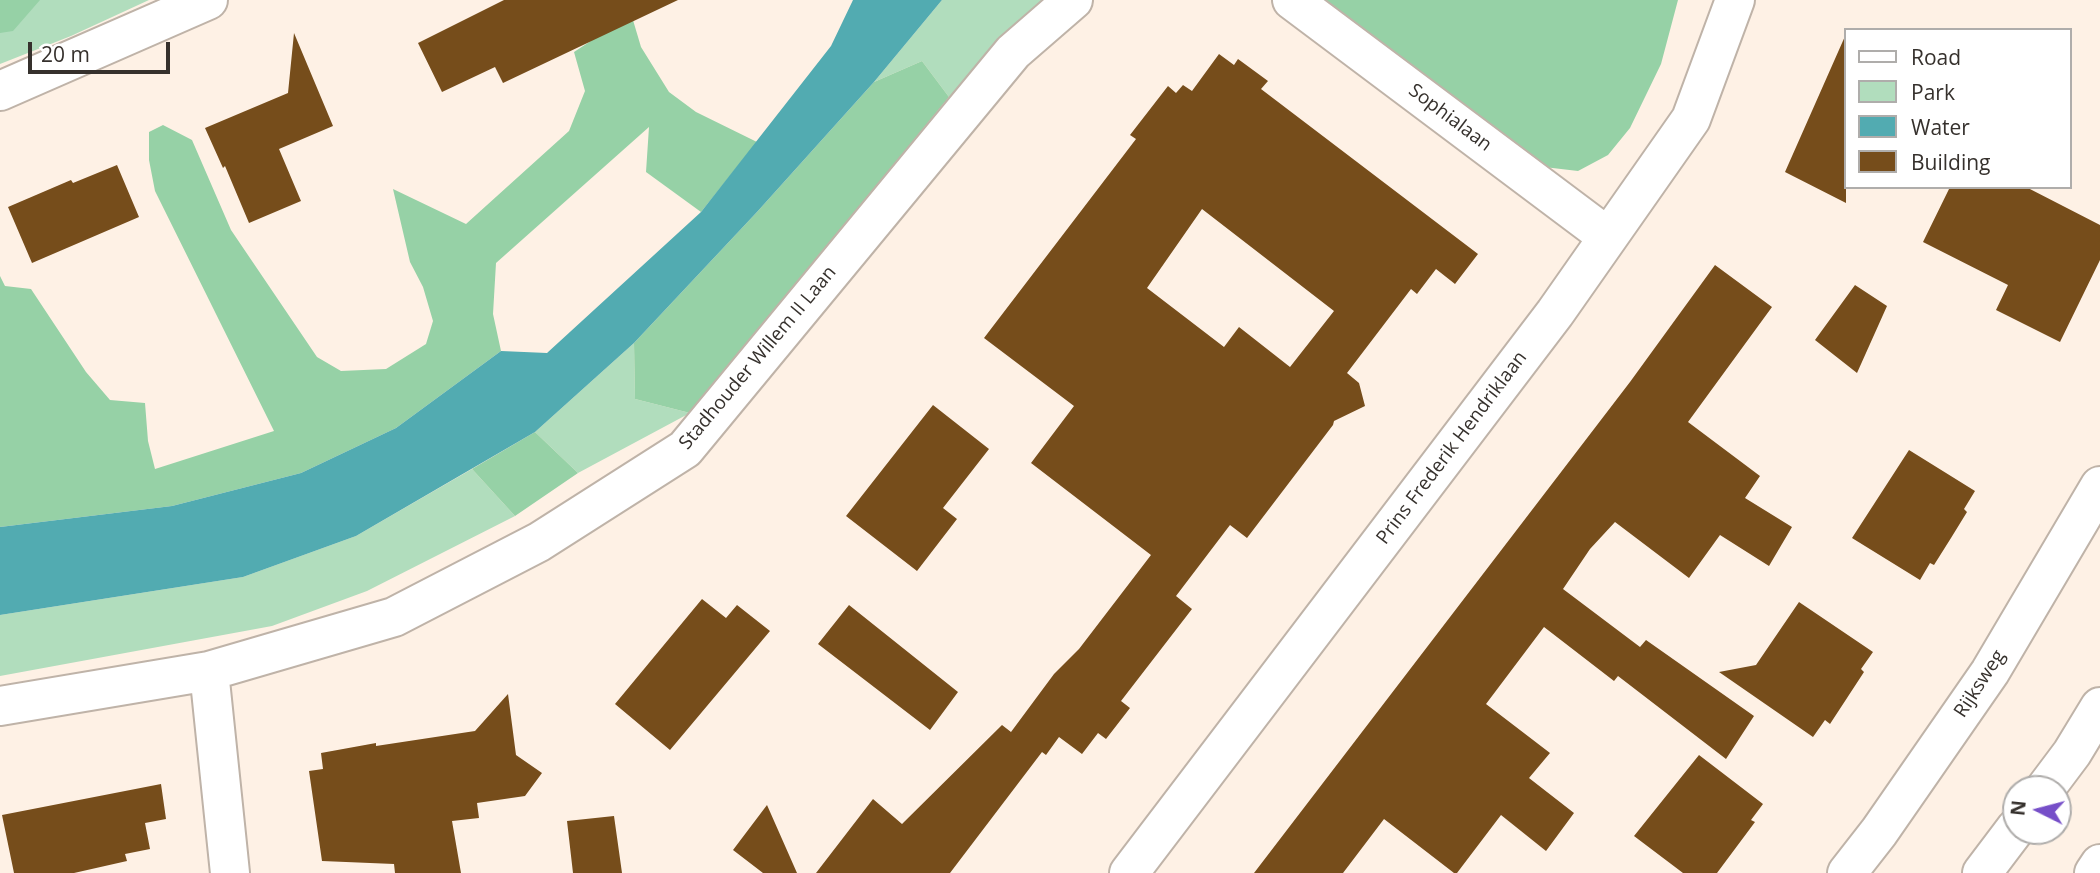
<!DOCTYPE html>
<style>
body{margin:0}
#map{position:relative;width:2100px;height:873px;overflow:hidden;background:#fef1e5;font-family:"Open Sans",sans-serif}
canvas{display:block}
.legend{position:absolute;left:1844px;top:28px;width:228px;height:161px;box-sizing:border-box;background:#fff;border:2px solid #afadab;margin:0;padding:9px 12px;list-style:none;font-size:21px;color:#36312d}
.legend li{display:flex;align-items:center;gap:14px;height:35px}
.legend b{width:35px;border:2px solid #afadab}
.north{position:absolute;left:2002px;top:775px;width:70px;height:70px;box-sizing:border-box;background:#fff;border:2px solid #afadab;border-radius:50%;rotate:276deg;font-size:19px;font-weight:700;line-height:28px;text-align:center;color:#36312d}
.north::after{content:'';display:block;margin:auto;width:24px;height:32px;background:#764fc8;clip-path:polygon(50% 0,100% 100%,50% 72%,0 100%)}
.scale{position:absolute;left:28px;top:42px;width:142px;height:32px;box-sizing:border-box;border:4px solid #36312d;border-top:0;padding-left:9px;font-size:21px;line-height:24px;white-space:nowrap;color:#36312d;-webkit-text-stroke:5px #fff;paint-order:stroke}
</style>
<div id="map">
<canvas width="2100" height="873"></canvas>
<ul class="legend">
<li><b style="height:9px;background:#fff"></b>Road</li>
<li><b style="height:19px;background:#b1ddbd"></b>Park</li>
<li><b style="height:19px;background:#52abb1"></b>Water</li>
<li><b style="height:19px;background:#764d1b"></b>Building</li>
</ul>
<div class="north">N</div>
<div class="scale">20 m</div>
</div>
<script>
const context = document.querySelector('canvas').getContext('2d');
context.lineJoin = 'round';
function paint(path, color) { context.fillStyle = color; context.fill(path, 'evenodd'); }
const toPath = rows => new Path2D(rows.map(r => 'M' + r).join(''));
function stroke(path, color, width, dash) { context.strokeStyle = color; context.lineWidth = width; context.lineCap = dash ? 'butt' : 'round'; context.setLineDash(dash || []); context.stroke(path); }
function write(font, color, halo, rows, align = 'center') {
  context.font = font + ' "Open Sans",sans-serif'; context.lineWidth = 7; context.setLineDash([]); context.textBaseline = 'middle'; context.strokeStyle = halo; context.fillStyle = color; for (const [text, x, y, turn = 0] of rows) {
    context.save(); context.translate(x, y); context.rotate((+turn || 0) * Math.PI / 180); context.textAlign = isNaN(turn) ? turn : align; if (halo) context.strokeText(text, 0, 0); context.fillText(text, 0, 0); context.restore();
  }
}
paint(toPath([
 [0,0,149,0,71,36,0,64],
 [942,0,1047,0,949,97,922,61,874,82],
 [634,343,635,399,690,413,578,473,535,432],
 [472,469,515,516,367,591,272,626,0,676,0,615,243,577,356,536]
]), '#b1ddbd');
paint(toPath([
 [0,0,40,0,13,31,0,33],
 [627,0,641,47,669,92,696,112,757,142,701,212,646,172,649,127,496,263,493,314,501,351,396,428,301,473,172,506,0,527,0,276,5,286,31,289,86,372,110,400,145,403,148,441,155,469,274,431,155,191,149,160,149,132,163,125,192,140,231,230,317,357,341,371,386,369,426,344,433,321,423,287,410,262,393,189,466,224,569,131,585,91,574,52,600,35],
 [1311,0,1678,0,1661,64,1630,128,1608,155,1578,171,1544,167],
 [922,61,949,97,690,413,635,399,634,343,757,212,874,82],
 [535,432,578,473,515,516,472,469]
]), '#96d1a6');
paint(toPath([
 [853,0,942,0,874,82,757,212,634,343,535,432,356,536,243,577,0,615,0,527,172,506,301,473,396,428,501,351,547,353,701,212,831,46]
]), '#52abb1');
paint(toPath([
 [504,0,678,0,503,83,495,67,442,92,418,43],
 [294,33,333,126,279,149,301,201,249,223,225,166,223,168,205,128,288,93],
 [1846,34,1846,203,1785,172],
 [1219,54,1234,65,1238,59,1268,81,1261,89,1478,254,1455,284,1436,269,1417,294,1411,289,1347,373,1359,383,1365,406,1334,421,1333,425,1247,538,1230,525,1176,596,1192,609,1121,701,1130,708,1106,739,1098,733,1082,754,1059,737,1046,755,1042,752,950,873,816,873,873,799,902,824,1002,725,1011,732,1054,674,1079,649,1151,555,1031,463,1074,406,984,338,1136,139,1130,135,1168,86,1176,93,1183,85,1192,91],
 [1202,209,1334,311,1290,367,1239,327,1224,347,1147,288],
 [117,165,139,217,32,263,8,207,71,180,73,183],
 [1950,187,2026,187,2100,225,2100,260,2060,342,1996,310,2008,285,1923,242],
 [1715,265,1772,307,1688,422,1760,476,1745,498,1792,527,1769,566,1720,535,1689,578,1615,522,1590,549,1563,589,1640,647,1646,640,1754,716,1726,759,1618,676,1614,681,1544,627,1486,704,1550,753,1529,778,1574,813,1546,851,1501,815,1457,873,1454,873,1384,819,1343,873,1254,873,1630,382],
 [1855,285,1887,306,1857,373,1815,340],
 [933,405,989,449,943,508,957,519,917,571,846,516],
 [1909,450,1975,491,1964,509,1967,512,1951,538,1934,565,1930,563,1920,580,1852,538],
 [702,599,726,618,737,605,770,631,670,750,615,704],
 [1799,602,1873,652,1861,669,1864,672,1830,724,1825,720,1813,737,1719,672,1756,665],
 [849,605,958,692,930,730,818,644],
 [508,694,516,755,542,773,525,796,477,803,479,818,452,821,461,873,395,873,394,864,322,861,309,771,323,769,321,753,376,743,376,746,475,731],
 [1699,755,1763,804,1751,820,1755,822,1717,873,1683,873,1634,836],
 [161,784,166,819,145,823,150,849,125,854,127,861,74,873,14,873,2,815],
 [767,805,797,873,763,873,733,850],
 [614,816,622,873,573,873,567,821]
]), '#764d1b');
const minor = toPath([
 [1292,0,1608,237],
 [0,91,208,0],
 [209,671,230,873],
 [0,706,209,671,394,617,539,542,685,449,1013,52,1073,0],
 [1129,873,1555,313,1691,119,1735,0],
 [1847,873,1879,832,1990,672,2100,486],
 [2094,873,2100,864]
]);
const secondary = toPath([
 [2045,789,2072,753,2100,707],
 [1982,873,2016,828]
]);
stroke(minor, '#bfb3a8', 42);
stroke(secondary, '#bfb3a8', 42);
stroke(minor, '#fff', 38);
stroke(secondary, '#fff', 38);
write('19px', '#36312d', '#fff', [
 ["Sophialaan",1450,118,37],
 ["Stadhouder Willem II Laan",758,358,-50],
 ["Prins Frederik Hendriklaan",1452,448,-53],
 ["Rijksweg",1980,684,-57]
]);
</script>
